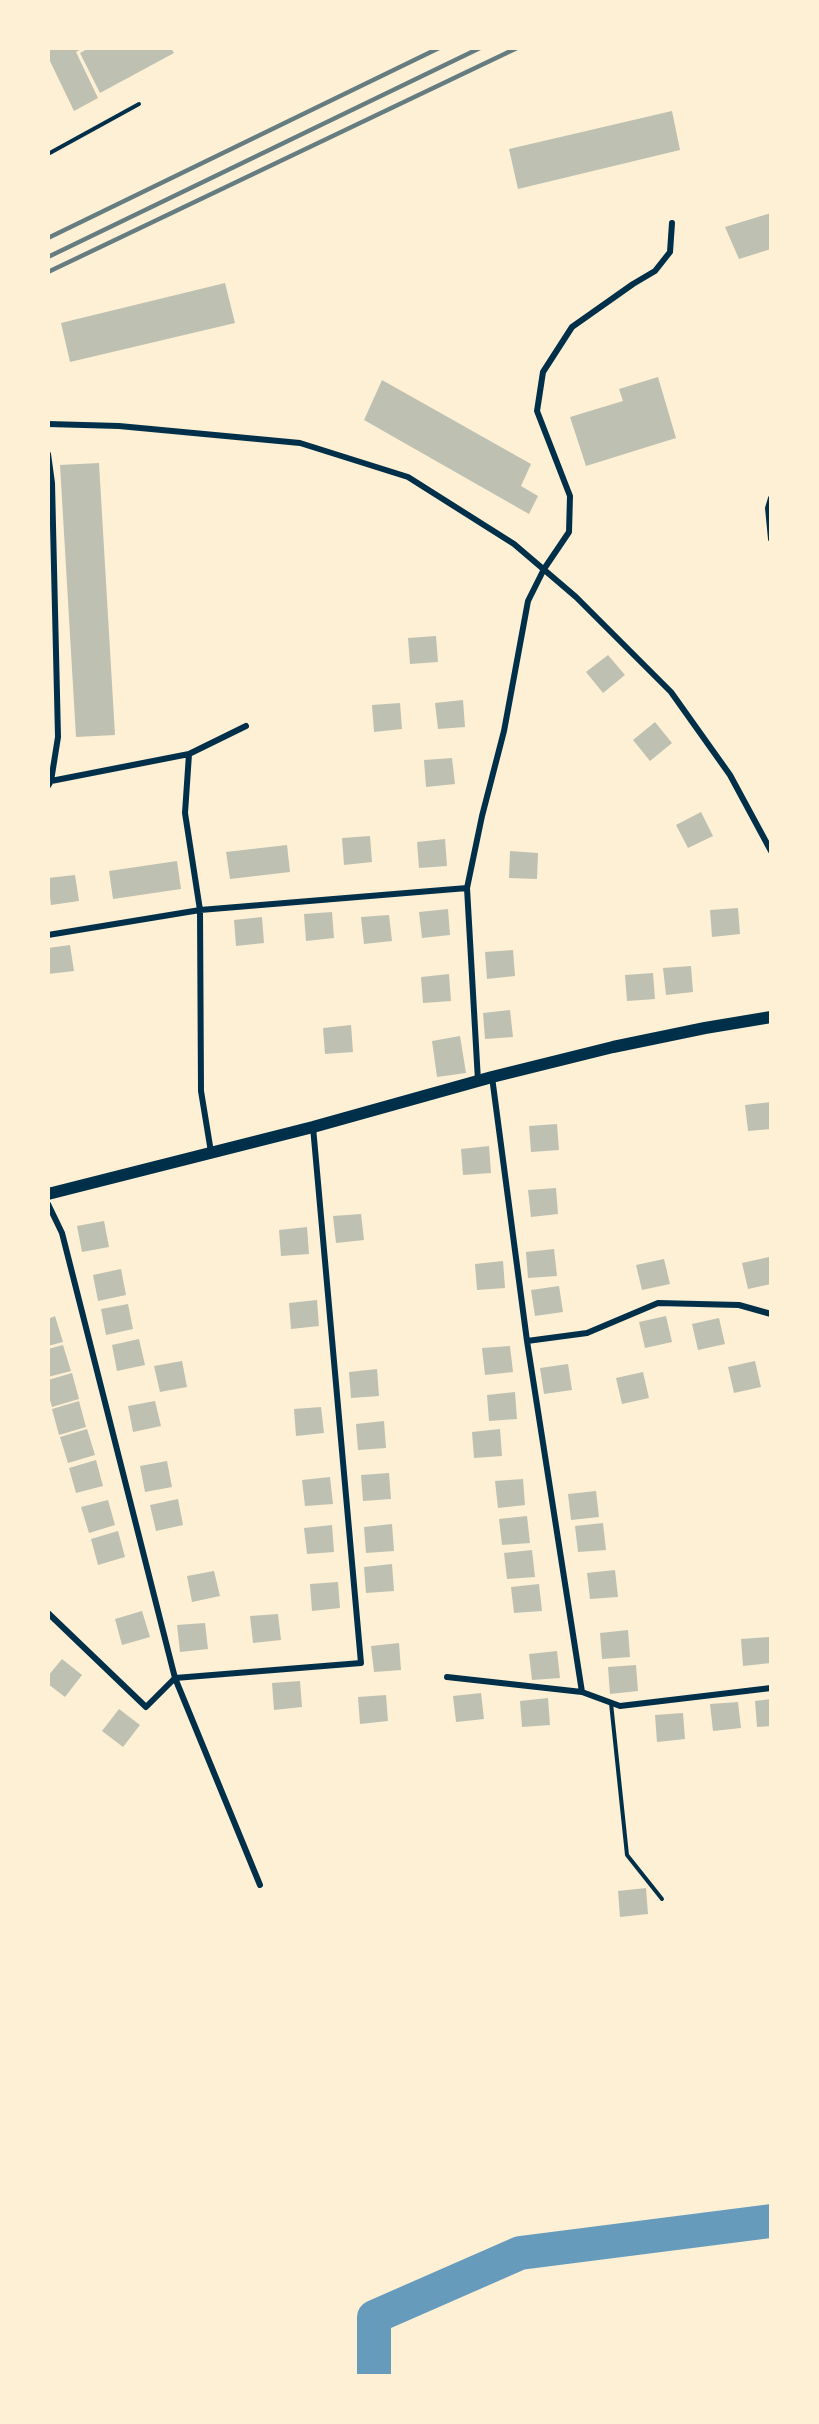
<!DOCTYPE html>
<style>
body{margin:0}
#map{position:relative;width:819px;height:2424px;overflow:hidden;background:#fdf0d5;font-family:"Libre Baskerville",serif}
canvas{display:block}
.frame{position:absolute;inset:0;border:50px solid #fdf0d5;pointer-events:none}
</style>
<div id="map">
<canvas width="819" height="2424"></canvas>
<div class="frame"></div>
</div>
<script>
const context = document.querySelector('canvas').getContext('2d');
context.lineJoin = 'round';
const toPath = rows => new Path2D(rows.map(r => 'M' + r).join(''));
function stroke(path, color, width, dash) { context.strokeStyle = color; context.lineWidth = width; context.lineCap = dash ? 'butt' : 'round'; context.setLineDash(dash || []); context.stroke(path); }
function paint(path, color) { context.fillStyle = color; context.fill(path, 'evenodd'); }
stroke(toPath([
 [374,2376,374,2317,520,2253,771,2221]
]), '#669bbc', 34);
paint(toPath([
 [48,48,83,48,76,52,98,98,74,111,48,57],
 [89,48,171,48,174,53,100,93,80,53],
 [672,111,680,150,518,189,509,149],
 [771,213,771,249,739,259,725,227],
 [225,283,235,323,70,362,61,323],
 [658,377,676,438,586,466,570,417,623,401,619,389],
 [382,380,531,464,521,486,538,496,529,514,364,420],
 [99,463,115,735,76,737,60,465],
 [436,636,438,662,410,664,408,638],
 [608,655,625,675,603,693,586,672],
 [463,700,465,727,438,729,435,703],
 [400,703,402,729,374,732,372,705],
 [655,722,672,743,650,761,633,740],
 [452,758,455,784,426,787,424,760],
 [701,812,713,836,688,848,676,825],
 [370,836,372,862,344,865,342,838],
 [445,839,447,866,419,868,417,842],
 [287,845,290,872,230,879,226,852],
 [510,851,538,853,537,879,509,878],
 [177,861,181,889,113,899,109,871],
 [75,875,79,901,51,905,48,878],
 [738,908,740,934,712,937,710,910],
 [448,909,450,935,422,938,419,912],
 [332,912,334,938,306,941,304,914],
 [389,915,392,941,364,944,361,917],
 [262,917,264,943,236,946,234,920],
 [70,945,74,971,48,974,48,948],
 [513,950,515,976,487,979,485,952],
 [691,966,693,992,666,995,663,968],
 [653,973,655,999,627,1001,625,975],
 [449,974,451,1001,423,1003,421,977],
 [510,1010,513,1037,485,1039,483,1013],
 [351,1025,353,1052,325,1054,323,1028],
 [460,1036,466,1073,437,1077,432,1041],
 [771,1102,771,1129,748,1131,745,1105],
 [557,1124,559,1150,531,1152,529,1126],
 [489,1146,491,1173,463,1175,461,1149],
 [556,1188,558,1214,531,1217,528,1190],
 [361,1214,364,1240,336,1243,333,1216],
 [104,1221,109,1247,82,1252,77,1226],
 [307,1227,309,1254,281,1256,279,1230],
 [554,1249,557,1276,528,1278,526,1252],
 [769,1257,771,1284,748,1289,742,1263],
 [664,1259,670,1284,642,1290,636,1265],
 [503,1261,505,1288,477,1290,475,1264],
 [121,1269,126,1295,98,1301,93,1275],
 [559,1286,563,1312,535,1316,531,1290],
 [317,1300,319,1326,291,1329,289,1303],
 [128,1304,133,1329,106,1335,101,1309],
 [55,1316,63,1342,48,1346,48,1319],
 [666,1316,672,1342,645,1348,639,1322],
 [719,1318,725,1344,698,1350,692,1324],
 [139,1339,145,1365,117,1371,112,1345],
 [63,1345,71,1371,48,1377,48,1349],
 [510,1346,513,1372,485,1375,482,1348],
 [182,1361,187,1387,160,1392,154,1366],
 [755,1361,761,1387,734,1393,728,1367],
 [568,1364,572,1390,544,1394,540,1368],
 [377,1369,379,1396,351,1398,349,1372],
 [643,1372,649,1398,622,1404,616,1378],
 [72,1373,79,1399,52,1407,48,1393,48,1380],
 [515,1392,517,1419,489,1421,487,1395],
 [79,1401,86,1427,59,1435,52,1409],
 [155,1401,161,1426,133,1432,128,1406],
 [321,1407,324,1433,296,1436,294,1409],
 [384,1421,386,1448,358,1450,356,1424],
 [87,1429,95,1455,68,1463,60,1437],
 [500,1429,502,1456,474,1458,472,1432],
 [96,1460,103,1486,76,1493,69,1468],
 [167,1461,172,1487,145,1492,140,1466],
 [389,1473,391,1499,363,1501,361,1475],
 [330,1477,333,1504,305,1506,302,1480],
 [523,1479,525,1505,498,1508,495,1481],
 [596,1491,599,1517,571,1520,568,1494],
 [178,1499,183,1525,156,1531,150,1505],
 [108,1500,115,1525,89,1533,81,1507],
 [527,1516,530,1543,502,1545,499,1519],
 [603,1523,606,1550,578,1552,575,1526],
 [392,1524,394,1551,366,1553,364,1527],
 [332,1525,334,1552,307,1554,304,1528],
 [118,1531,125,1557,98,1565,91,1539],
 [532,1550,535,1577,507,1579,504,1553],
 [392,1564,394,1591,366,1593,364,1567],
 [615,1570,618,1597,590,1599,587,1573],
 [214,1571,220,1596,192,1602,187,1576],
 [338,1582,340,1608,312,1611,310,1584],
 [539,1584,542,1611,514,1613,511,1587],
 [142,1611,150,1637,122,1645,115,1619],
 [278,1614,281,1640,253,1643,250,1616],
 [205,1623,208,1649,180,1652,177,1625],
 [628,1630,630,1657,602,1659,600,1633],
 [769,1637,771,1663,743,1666,741,1639],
 [399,1643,401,1670,374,1672,371,1646],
 [557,1651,560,1678,532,1680,529,1654],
 [62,1659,82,1675,65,1697,48,1684,48,1676],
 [636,1665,638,1691,610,1694,608,1667],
 [300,1681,302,1707,274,1710,272,1683],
 [481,1693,484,1719,456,1722,453,1696],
 [386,1695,388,1721,360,1724,358,1697],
 [548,1698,550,1725,522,1727,520,1701],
 [771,1699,771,1726,757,1727,755,1701],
 [738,1702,741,1728,713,1731,710,1704],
 [119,1709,140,1725,123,1747,102,1731],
 [683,1713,685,1739,657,1742,655,1715],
 [646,1888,648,1914,620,1917,618,1891]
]), '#bec0b2');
stroke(toPath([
 [48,154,139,104],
 [611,1703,627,1855,662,1899]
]), '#003049', 4);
stroke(toPath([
 [48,424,119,426,300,443,408,477,514,544,576,597,671,692,730,775,771,851],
 [48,454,52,483,58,737,51,781,48,786],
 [771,498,768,508,771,539],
 [189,754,185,813,200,910,201,1091,211,1152],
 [51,781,189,754,246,726],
 [48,935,200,910,467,888],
 [492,1077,527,1341,582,1692],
 [478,1081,467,888,482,816,504,731,528,601,544,569,569,532,570,496,537,411,543,372,572,327,633,284,655,271,670,252,672,223],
 [48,1204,62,1233,175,1678,260,1885],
 [527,1341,587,1333,658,1303,739,1305,771,1314],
 [48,1613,146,1707,175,1678],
 [447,1677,582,1692,620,1706,771,1688],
 [175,1678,361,1663,313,1127]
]), '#003049', 6);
stroke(toPath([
 [48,1194,313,1127,492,1077,613,1047,705,1028,771,1017]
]), '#003049', 12);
stroke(toPath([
 [48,238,439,48],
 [48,257,480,48],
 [48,272,517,48]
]), '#657d81', 4.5);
</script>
